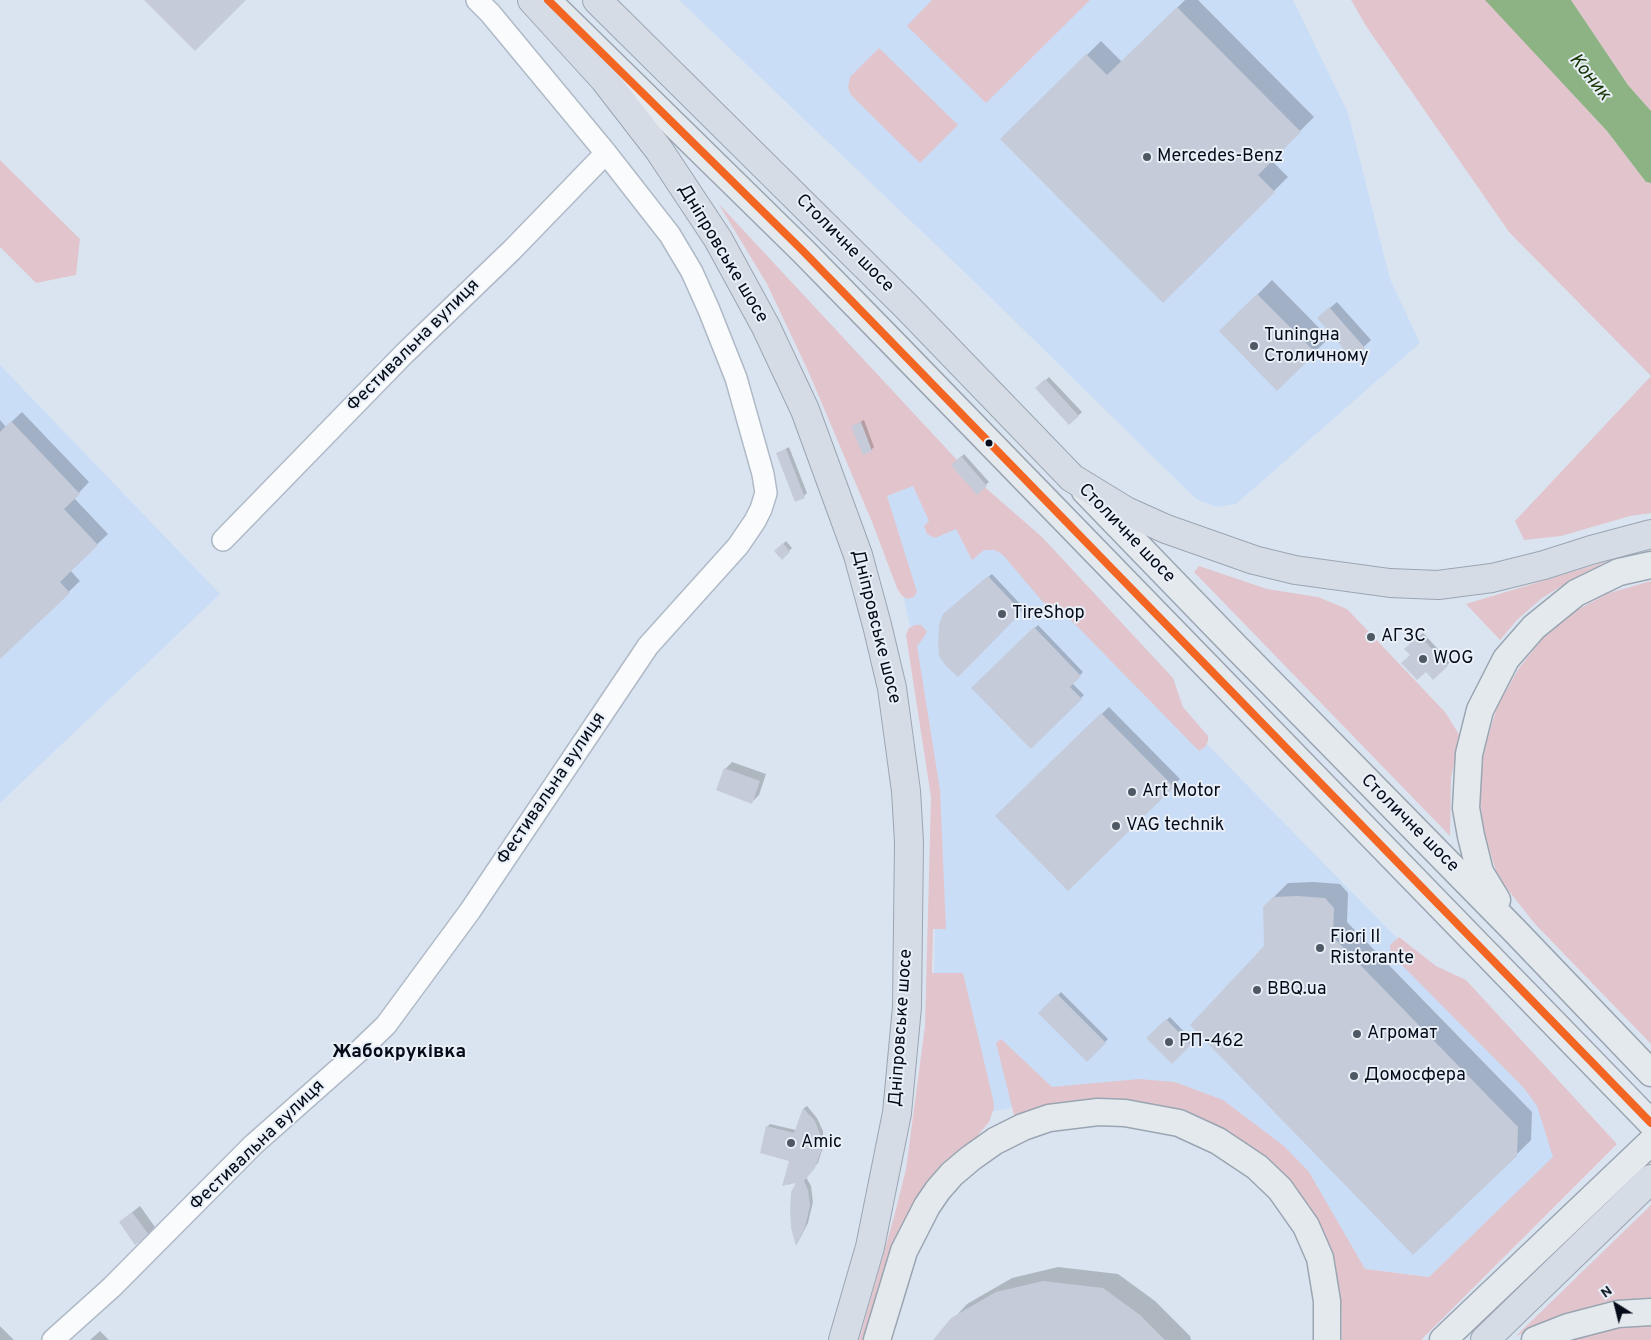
<!DOCTYPE html>
<meta charset="utf-8">
<style>
body{margin:0}
#map{position:relative;width:1651px;height:1340px;overflow:hidden;background:#dae4f1;font-family:Overpass,sans-serif}
canvas{display:block}
.north{position:absolute;left:1591px;top:1280px;width:50px;height:50px;-webkit-text-stroke:4px #e9eff7;paint-order:stroke;rotate:324deg;font-size:14px;font-weight:700;line-height:20px;text-align:center;color:#040c19}
.north::after{content:'';display:block;margin:auto;width:18px;height:22px;background:#040c19;clip-path:polygon(50% 0,100% 100%,50% 72%,0 100%)}
</style>
<div id="map">
<canvas width="1651" height="1340"></canvas>
<div class="north">N</div>
</div>
<script>
const context = document.querySelector('canvas').getContext('2d');
context.lineJoin = 'round';
function paint(path, color) { context.fillStyle = color; context.fill(path, 'evenodd'); }
const toPath = rows => new Path2D(rows.map(r => 'M' + r).join(''));
function stroke(path, color, width, dash) { context.strokeStyle = color; context.lineWidth = width; context.lineCap = dash ? 'butt' : 'round'; context.setLineDash(dash || []); context.stroke(path); }
function write(font, color, halo, rows, align = 'center') {
  context.font = font + ' Overpass,sans-serif'; context.lineWidth = 4; context.setLineDash([]); context.textBaseline = 'middle'; context.strokeStyle = halo; context.fillStyle = color; for (const [text, x, y, turn = 0] of rows) {
    context.save(); context.translate(x, y); context.rotate((+turn || 0) * Math.PI / 180); context.textAlign = isNaN(turn) ? turn : align; if (halo) context.strokeText(text, 0, 0); context.fillText(text, 0, 0); context.restore();
  }
}
paint(toPath([
 [679,0,1293,0,1348,113,1390,279,1420,343,1236,504,1216,507,1196,499,978,285],
 [0,365,220,594,0,803],
 [943,455,1063,597,1434,976,1541,1101,1554,1158,1429,1277,1365,1269,1222,1110,1024,1106,931,1122,936,880,933,787,913,639,880,492]
]), '#caddf6');
paint(toPath([
 [932,0,1090,0,986,103,907,26],
 [1351,0,1486,0,1607,131,1646,182,1651,183,1651,513,1630,516,1561,536,1524,540,1515,521,1651,376,1509,232,1366,26],
 [1571,0,1651,0,1651,111,1628,85],
 [879,48,958,125,920,163,851,95,848,88,850,77],
 [0,160,80,239,76,275,36,283,0,247],
 [718,203,972,476,1042,537,1173,678,1183,707,1208,736,1208,741,1205,747,1199,751,1066,615,1043,602,1003,555,995,550,984,550,972,560,956,529,935,538,927,534,924,526,929,521,913,486,887,496,917,592,914,597,908,599,902,596,897,588,872,522,809,373,767,284],
 [1608,561,1578,576,1542,598,1517,620,1500,640,1466,604],
 [1199,566,1267,589,1318,597,1347,609,1445,712,1460,736,1451,778,1450,836,1194,572],
 [1651,581,1651,1044,1535,924,1498,877,1485,836,1478,790,1483,753,1497,707,1519,668,1547,633,1577,610,1609,593],
 [915,625,921,625,927,631,924,637,917,646,940,790,946,929,933,929,932,973,963,973,993,1099,994,1108,989,1122,960,1157,867,1340,859,1340,894,1217,906,1169,925,1026,931,797,906,635,909,628],
 [1399,937,1436,966,1466,980,1617,1144,1421,1340,1342,1340,1341,1300,1330,1254,1223,1132,1015,1119,996,1043,1001,1039,1052,1087,1139,1079,1175,1082,1223,1100,1284,1146,1309,1172,1365,1269,1429,1277,1553,1157,1537,1106,1523,1087,1391,954,1390,945],
 [1651,1205,1651,1302,1573,1315,1516,1336],
 [1643,1324,1651,1324,1651,1340,1568,1340,1586,1334]
]), '#e2c5cc');
paint(toPath([
 [1485,0,1571,0,1628,85,1651,111,1651,183,1646,182,1607,131]
]), '#8db283');
paint(toPath([
 [1185,0,1198,0,1314,117,1271,160,1288,177,1163,301,1002,139,1101,41,1122,62],
 [1272,280,1329,338,1277,389,1221,331],
 [1337,302,1371,340,1349,361,1345,348,1325,312],
 [1049,377,1082,412,1069,424,1037,389],
 [22,412,89,482,74,498,108,534,70,570,80,581,0,658,0,420,6,427],
 [864,420,874,447,871,450,853,426],
 [789,447,807,493,804,496,777,454],
 [964,454,989,482,977,493,953,465],
 [786,541,792,548,782,558,776,551],
 [992,574,1024,608,958,675,948,612],
 [1038,625,1083,672,1072,683,1084,695,1031,747,973,688],
 [1423,633,1450,662,1433,678,1406,649],
 [1109,707,1180,779,1068,889,997,816],
 [732,762,766,774,759,795,752,802,725,769],
 [1313,882,1340,884,1348,893,1347,922,1532,1112,1531,1140,1516,1155,1265,947,1264,907,1288,883],
 [1061,992,1108,1039,1087,1060,1040,1013],
 [1170,1017,1193,1041,1172,1062,1148,1038],
 [807,1106,817,1118,823,1131,823,1147,818,1163,806,1177,811,1186,813,1202,808,1223,797,1244,799,1181,790,1160,767,1127,770,1124,796,1130,804,1108],
 [140,1206,155,1227,148,1234,120,1222],
 [1058,1267,1118,1274,1155,1301,1190,1336,1191,1340,934,1340,967,1304,1012,1278],
 [0,1326,14,1340,0,1340],
 [100,1331,109,1340,90,1340]
]), '#0003');
paint(toPath([
 [144,0,246,0,195,51],
 [1177,7,1301,132,1258,175,1275,192,1163,303,1000,139,1086,54,1107,75],
 [1257,294,1316,353,1277,391,1219,331],
 [1329,307,1365,348,1349,362,1340,352,1343,348,1317,318],
 [1045,379,1079,416,1069,425,1035,388],
 [11,421,80,494,64,509,98,545,60,582,70,593,0,659,0,432],
 [861,422,872,451,863,455,851,426],
 [786,449,805,498,795,502,776,453],
 [961,456,987,486,977,495,951,465],
 [783,543,790,552,782,560,774,551],
 [988,576,1022,612,958,677,946,666,939,656,938,644,939,625,943,614],
 [1034,627,1081,676,1070,687,1082,699,1031,749,971,688],
 [1419,635,1448,666,1433,680,1426,672,1417,680,1401,663,1410,655,1404,649],
 [1101,713,1174,787,1068,891,995,816],
 [724,768,760,781,752,804,716,790],
 [1298,896,1325,898,1334,908,1333,937,1518,1127,1517,1156,1413,1255,1190,1025,1264,946,1263,907,1273,897],
 [1057,994,1106,1043,1087,1062,1038,1013],
 [1166,1019,1191,1045,1172,1064,1146,1038],
 [803,1108,815,1121,820,1134,821,1151,815,1168,804,1181,808,1190,810,1205,805,1227,796,1246,791,1228,790,1210,791,1192,796,1183,782,1186,789,1161,760,1153,766,1126,794,1133],
 [132,1212,149,1235,135,1245,119,1222],
 [1043,1281,1103,1288,1140,1315,1165,1340,933,1340,951,1318,996,1292]
]), '#c5cbd9');
const minor = toPath([
 [223,540,404,354,512,250,606,153],
 [53,1340,112,1287,253,1145,358,1052,386,1025,470,911,648,646,738,546,755,521,761,509,766,493,763,474,736,378,709,310,692,272,670,235,606,153,490,13,477,0]
]);
const major = toPath([
 [548,1,802,250,892,342,1651,1123],
 [1085,491,1235,646,1515,931,1651,1073],
 [1497,900,1480,872,1471,836,1466,808,1469,754,1480,710,1506,659,1534,627,1576,593,1619,572,1651,565],
 [877,1340,904,1251,927,1206,938,1190,952,1174,971,1158,995,1141,1023,1127,1049,1118,1098,1112,1125,1113,1179,1123,1218,1141,1257,1167,1280,1189,1306,1226,1320,1258,1327,1301,1327,1340],
 [1443,1340,1651,1142],
 [1535,1340,1568,1327,1618,1314,1651,1312]
]);
const highway = toPath([
 [532,0,604,79,659,150,718,239,766,327,805,410,858,555,877,625,892,688,906,791,909,842,907,1007,897,1113,870,1247,843,1340],
 [597,0,906,306,1072,478,1126,511,1166,529,1254,560,1295,570,1390,583,1438,585,1492,578,1544,565,1591,550,1651,534],
 [1485,1340,1651,1179]
]);
stroke(minor, '#b0bac7', 24);
stroke(major, '#9aa5b2', 29);
stroke(highway, '#9aa5b2', 30);
stroke(minor, '#f9fbfd', 21);
stroke(major, '#e4e9ee', 26);
stroke(highway, '#d6dce6', 28);
stroke(toPath([
 [548,0,802,250,1651,1123]
]), '#f26522', 8);
for (const [x, y, r, color] of [
 [1147,157,5,"#4f5865"],
 [1254,346,5,"#4f5865"],
 [989,443,4.5,"#040c19"],
 [1002,614,5,"#4f5865"],
 [1371,637,5,"#4f5865"],
 [1423,659,5,"#4f5865"],
 [1132,792,5,"#4f5865"],
 [1116,826,5,"#4f5865"],
 [1320,948,5,"#4f5865"],
 [1257,990,5,"#4f5865"],
 [1357,1034,5,"#4f5865"],
 [1169,1042,5,"#4f5865"],
 [1354,1076,5,"#4f5865"],
 [791,1143,5,"#4f5865"]
]) { const dot = new Path2D(); dot.arc(x, y, r, 0, 2 * Math.PI); context.fillStyle = color; context.fill(dot); stroke(dot, '#e9eff7', 2); }
write('18px', '#040c19', '#e9eff7', [
 ["Mercedes-Benz",1157,157],
 ["Tuningна",1264,336],
 ["Столичному",1264,357],
 ["TireShop",1012,614],
 ["АГЗС",1381,637],
 ["WOG",1433,659],
 ["Art Motor",1142,792],
 ["VAG technik",1126,826],
 ["Fiori Il",1330,938],
 ["Ristorante",1330,959],
 ["BBQ.ua",1267,990],
 ["Агромат",1367,1034],
 ["РП-462",1179,1042],
 ["Домосфера",1364,1076],
 ["Amic",801,1143]
], 'left');
write('18px', '#040c19', '#e9eff7', [
 ["Столичне шосе",844,244,45],
 ["Дніпровське шосе",722,254,59],
 ["Фестивальна вулиця",414,346,-45],
 ["Столичне шосе",1126,534,46],
 ["Дніпровське шосе",875,627,76],
 ["Фестивальна вулиця",552,789,-56],
 ["Столичне шосе",1409,824,45],
 ["Дніпровське шосе",902,1028,-86],
 ["Фестивальна вулиця",258,1146,-44]
]);
write('italic 19px', '#133300', '#e9eff7', [
 ["Коник",1589,78,51]
]);
write('bold 19px', '#040c19', '#e9eff7', [
 ["Жабокруківка",399,1053]
]);
</script>
